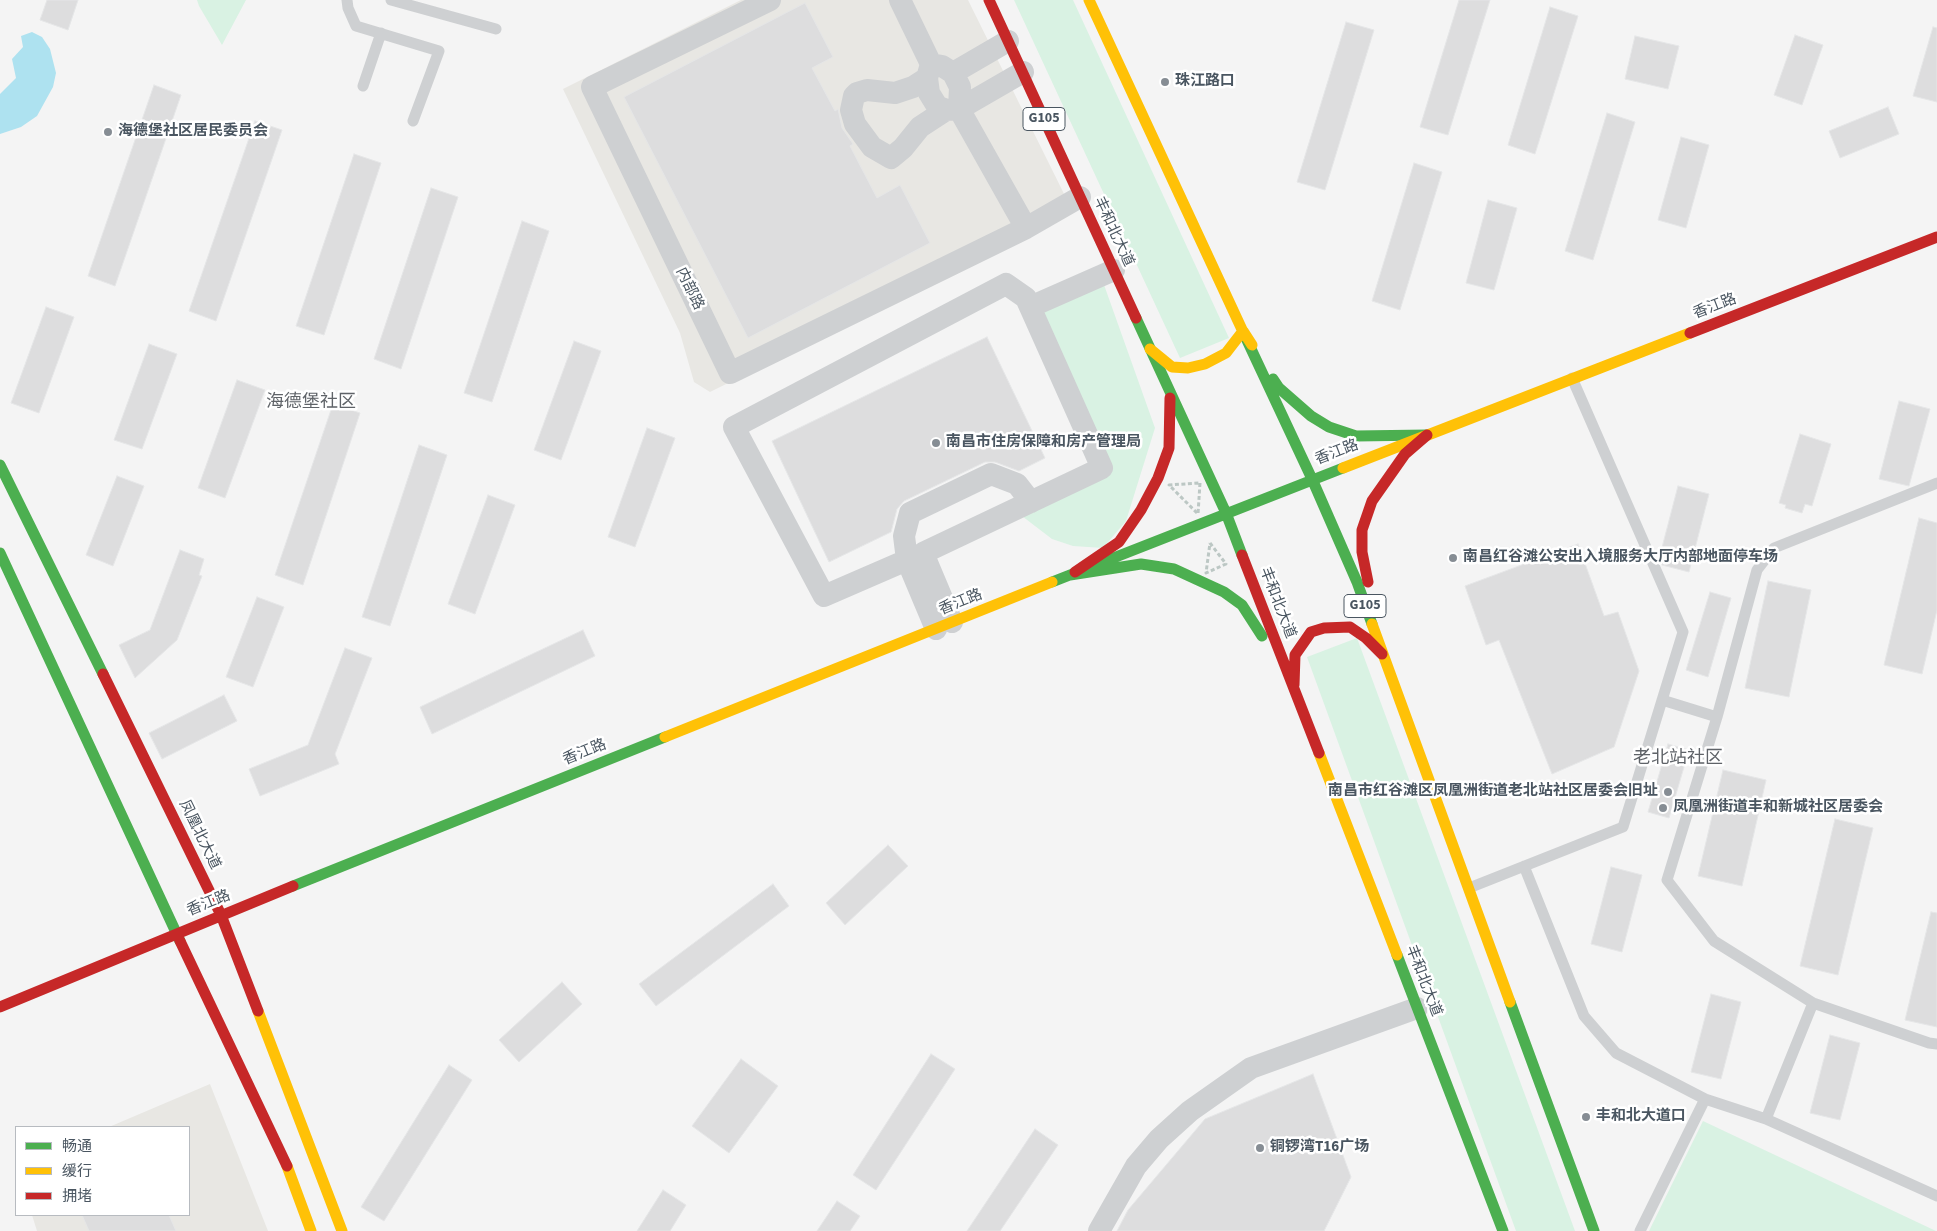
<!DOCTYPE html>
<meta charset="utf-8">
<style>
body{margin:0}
#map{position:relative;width:1937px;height:1231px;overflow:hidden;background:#f4f4f4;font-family:"Source Sans 3","Noto Sans SC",sans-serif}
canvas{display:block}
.legend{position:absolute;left:15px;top:1126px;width:175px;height:90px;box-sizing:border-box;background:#fff;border:1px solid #b7bbc0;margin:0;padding:6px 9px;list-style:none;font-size:15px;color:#4a5661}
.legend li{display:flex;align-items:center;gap:10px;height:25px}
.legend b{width:25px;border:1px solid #b7bbc0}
</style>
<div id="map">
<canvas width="1937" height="1231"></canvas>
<ul class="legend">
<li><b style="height:6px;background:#4caf50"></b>畅通</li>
<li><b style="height:6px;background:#ffc107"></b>缓行</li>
<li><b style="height:6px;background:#c62828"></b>拥堵</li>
</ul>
</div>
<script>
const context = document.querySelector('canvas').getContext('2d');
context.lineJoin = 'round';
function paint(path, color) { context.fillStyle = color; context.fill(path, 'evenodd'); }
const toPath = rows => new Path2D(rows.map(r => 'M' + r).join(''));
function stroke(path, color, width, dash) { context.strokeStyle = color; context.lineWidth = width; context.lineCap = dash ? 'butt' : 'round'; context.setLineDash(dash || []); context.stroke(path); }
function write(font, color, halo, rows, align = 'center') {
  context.font = font + ' "Source Sans 3","Noto Sans SC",sans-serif'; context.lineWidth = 5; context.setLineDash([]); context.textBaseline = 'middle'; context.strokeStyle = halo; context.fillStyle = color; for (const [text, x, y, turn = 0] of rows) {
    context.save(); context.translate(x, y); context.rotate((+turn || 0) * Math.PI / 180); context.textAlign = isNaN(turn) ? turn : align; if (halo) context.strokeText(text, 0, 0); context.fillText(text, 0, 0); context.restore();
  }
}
paint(toPath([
 [741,0,968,0,1073,212,710,392,694,382,680,333,563,89],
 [210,1084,268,1231,37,1231,32,1215,189,1215,189,1127,109,1127]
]), '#e8e7e3');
paint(toPath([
 [197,0,246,0,222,45,199,6],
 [1014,0,1073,0,1229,338,1180,358],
 [1103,282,1155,428,1126,521,1103,548,1073,546,1052,539,1018,513,1107,469,1033,313],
 [1357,638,1575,1231,1516,1231,1307,657],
 [1703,1121,1936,1231,1649,1231]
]), '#d9f2e3');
paint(toPath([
 [32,32,42,37,50,49,56,73,53,87,37,116,21,127,0,134,0,94,16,78,12,59,23,47,21,36]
]), '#aee2f0');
const building = toPath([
 [47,0,78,0,68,30,40,20,47,0],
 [1459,0,1490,0,1448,135,1420,127,1459,0],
 [805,3,833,57,812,68,835,111,838,109,842,128,853,144,850,146,877,198,900,185,930,243,748,338,624,97,805,3],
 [1550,7,1578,16,1535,154,1508,145,1550,7],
 [1346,22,1374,30,1325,190,1297,182,1346,22],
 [1933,27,1937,28,1937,102,1913,96,1933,27],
 [1795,35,1823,45,1802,105,1774,95,1795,35],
 [1635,36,1679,46,1668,89,1625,79,1635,36],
 [154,85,181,95,115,286,88,276,154,85],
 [1888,107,1899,134,1840,158,1829,131,1888,107],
 [1607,113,1635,122,1593,260,1565,251,1607,113],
 [255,121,282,130,216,321,189,311,255,121],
 [1681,137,1709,145,1686,228,1658,220,1681,137],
 [354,154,381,163,324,335,296,326,354,154],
 [1414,163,1442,172,1400,310,1372,301,1414,163],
 [431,188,458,197,401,369,374,359,431,188],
 [1488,200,1517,208,1494,290,1466,283,1488,200],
 [522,221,549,231,492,402,464,393,522,221],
 [46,307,74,317,39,413,11,403,46,307],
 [987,337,1045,458,1019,471,995,462,985,462,904,501,897,509,891,532,829,562,772,441,987,337],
 [574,341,601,351,561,460,534,450,574,341],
 [149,344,177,354,142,449,114,440,149,344],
 [237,380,265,390,225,498,198,488,237,380],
 [1899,401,1930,409,1909,486,1879,479,1899,401],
 [333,404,360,413,303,585,275,575,333,404],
 [647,428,675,438,635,547,608,537,647,428],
 [1800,434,1831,444,1812,506,1805,504,1802,513,1785,508,1786,505,1779,503,1800,434],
 [419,445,447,455,390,626,362,617,419,445],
 [117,476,144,486,113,566,86,555,117,476],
 [1678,486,1709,494,1689,572,1662,565,1659,559,1678,486],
 [488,495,515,505,475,614,448,604,488,495],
 [1919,518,1937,523,1937,610,1922,674,1884,665,1919,518],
 [1578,544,1604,616,1618,612,1639,671,1614,747,1552,774,1499,640,1486,645,1465,586,1578,544],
 [180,550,204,559,199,575,202,576,177,640,135,678,119,645,150,630,180,550],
 [1768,581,1811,590,1789,697,1745,688,1768,581],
 [1710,592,1731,598,1708,677,1686,670,1710,592],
 [257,597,284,607,253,687,226,677,257,597],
 [583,630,595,656,432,734,420,707,583,630],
 [345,648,372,658,335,754,339,764,260,796,249,769,308,745,345,648],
 [224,695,237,721,162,759,149,733,224,695],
 [1668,744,1689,750,1669,818,1648,812,1668,744],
 [1723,770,1766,780,1742,886,1698,876,1723,770],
 [1835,819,1873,828,1838,975,1800,966,1835,819],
 [888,845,908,866,845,925,826,903,888,845],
 [1611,867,1642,875,1622,952,1591,944,1611,867],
 [773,884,789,906,656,1006,639,984,773,884],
 [1931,912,1937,913,1937,1027,1905,1020,1931,912],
 [562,982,582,1004,519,1062,499,1040,562,982],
 [1711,994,1741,1002,1721,1079,1691,1072,1711,994],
 [1830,1035,1860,1043,1840,1120,1810,1113,1830,1035],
 [931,1054,955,1069,876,1190,853,1175,931,1054],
 [741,1059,778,1086,729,1153,692,1126,741,1059],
 [449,1065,472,1080,384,1221,361,1207,449,1065],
 [1313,1074,1351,1177,1324,1231,1117,1231,1128,1210,1205,1119,1313,1074],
 [1035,1129,1058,1145,1000,1231,967,1231,1035,1129],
 [663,1190,686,1205,670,1231,637,1231,663,1190],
 [837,1201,860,1216,850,1231,817,1231,837,1201],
 [82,1215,169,1215,176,1231,89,1231,82,1215]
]);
paint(building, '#ddddde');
stroke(building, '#e5e6e7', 1);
stroke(toPath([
 [1200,483,1198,514,1169,485,1200,483],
 [1210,543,1226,564,1206,573,1210,543]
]), '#bcc7c4', 3, [4, 2.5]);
stroke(toPath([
 [347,0,348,8,356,26,439,51,413,121],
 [391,0,496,29],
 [363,86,381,33],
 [1937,483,1774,548,1757,570,1717,717,1667,880,1714,941,1813,1003,1929,1043,1937,1044],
 [1662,700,1717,717],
 [1524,866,1584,1016,1616,1053,1705,1099],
 [1469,888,1623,827,1683,632,1572,378],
 [1766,1119,1813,1003],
 [1640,1231,1705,1099,1766,1119,1937,1196]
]), '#ced0d2', 11);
stroke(toPath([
 [770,0,592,87,730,373,1026,228,1080,197],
 [900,0,931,64],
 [1023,72,959,109,946,110,937,106,929,93,927,78,931,64,942,66,953,73,960,87,959,109,1026,228],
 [953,73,1008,41],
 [927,78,913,87,895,93,867,90,857,93,854,96,851,110,855,124,872,147,891,158,903,148,920,127,946,110],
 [1030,307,1114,270],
 [920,555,907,560,904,536,910,513,991,474,1017,484,1031,502],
 [936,629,907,560,824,596,734,427,1006,284,1026,298,1102,468,923,553,952,622],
 [1099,1231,1136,1166,1159,1139,1190,1111,1251,1068,1417,1008]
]), '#ced0d2', 22);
stroke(toPath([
 [1136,318,1226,513,1242,555],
 [1245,336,1312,479,1357,582,1372,624],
 [1273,379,1279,388,1311,416,1329,427,1356,436,1427,435],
 [0,465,103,674],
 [0,553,180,941],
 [1070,575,1141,564,1174,569,1224,592,1242,605,1262,636],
 [1052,582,1343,468],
 [293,886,665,737],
 [1397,955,1503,1231],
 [1510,1002,1594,1231]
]), '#4caf50', 11);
stroke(toPath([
 [1089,0,1245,336],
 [1150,349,1172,367,1188,368,1205,364,1226,353,1243,331,1252,345],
 [1343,468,1690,333],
 [1372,624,1510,1002],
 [665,737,1052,582],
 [1319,753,1397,955],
 [258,1011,342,1231],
 [287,1166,311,1231]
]), '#ffc107', 11);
stroke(toPath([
 [989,0,1136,318],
 [1690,333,1937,237],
 [1242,555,1319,753],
 [1075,572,1119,542,1141,510,1158,478,1169,448,1170,398],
 [1368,582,1362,552,1362,530,1372,501,1405,454,1427,435],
 [103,674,221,915,258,1011],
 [1294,685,1295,655,1311,632,1324,628,1350,627,1366,638,1382,654],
 [180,941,287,1166],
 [0,1007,293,886]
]), '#c62828', 11);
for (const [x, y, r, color] of [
 [1165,82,5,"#868d94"],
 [108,132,5,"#868d94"],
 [936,443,5,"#868d94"],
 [1453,558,5,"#868d94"],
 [1668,792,5,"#868d94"],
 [1663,808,5,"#868d94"],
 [1586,1117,5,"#868d94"],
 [1260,1148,5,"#868d94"]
]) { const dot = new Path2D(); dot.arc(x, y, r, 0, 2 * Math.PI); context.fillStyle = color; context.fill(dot); stroke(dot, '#fff', 2); }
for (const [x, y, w] of [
 [1044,119,42],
 [1365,606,42]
]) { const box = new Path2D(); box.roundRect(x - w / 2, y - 11.5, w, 23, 4); context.fillStyle = '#fff'; context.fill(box); stroke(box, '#4a5661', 1); }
write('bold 14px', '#4a5661', null, [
 ["G105",1044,119],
 ["G105",1365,606]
]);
write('bold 15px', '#4a5661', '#fff', [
 ["珠江路口",1175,82],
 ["海德堡社区居民委员会",118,132],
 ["南昌市住房保障和房产管理局",946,443],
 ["南昌红谷滩公安出入境服务大厅内部地面停车场",1463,558],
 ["南昌市红谷滩区凤凰洲街道老北站社区居委会旧址",1658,792,"right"],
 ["凤凰洲街道丰和新城社区居委会",1673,808],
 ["丰和北大道口",1596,1117],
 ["铜锣湾T16广场",1270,1148]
], 'left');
write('15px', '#4a5661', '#fff', [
 ["丰和北大道",1113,232,65],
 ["内部路",689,289,64],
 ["香江路",1715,307,-21],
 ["香江路",1337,453,-21],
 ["香江路",961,603,-22],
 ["丰和北大道",1277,603,69],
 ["香江路",585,753,-22],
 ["凤凰北大道",199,835,64],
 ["香江路",209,904,-22],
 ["丰和北大道",1423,981,69]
]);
write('18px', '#5f6368', '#fff', [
 ["海德堡社区",311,403],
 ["老北站社区",1678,759]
]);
</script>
